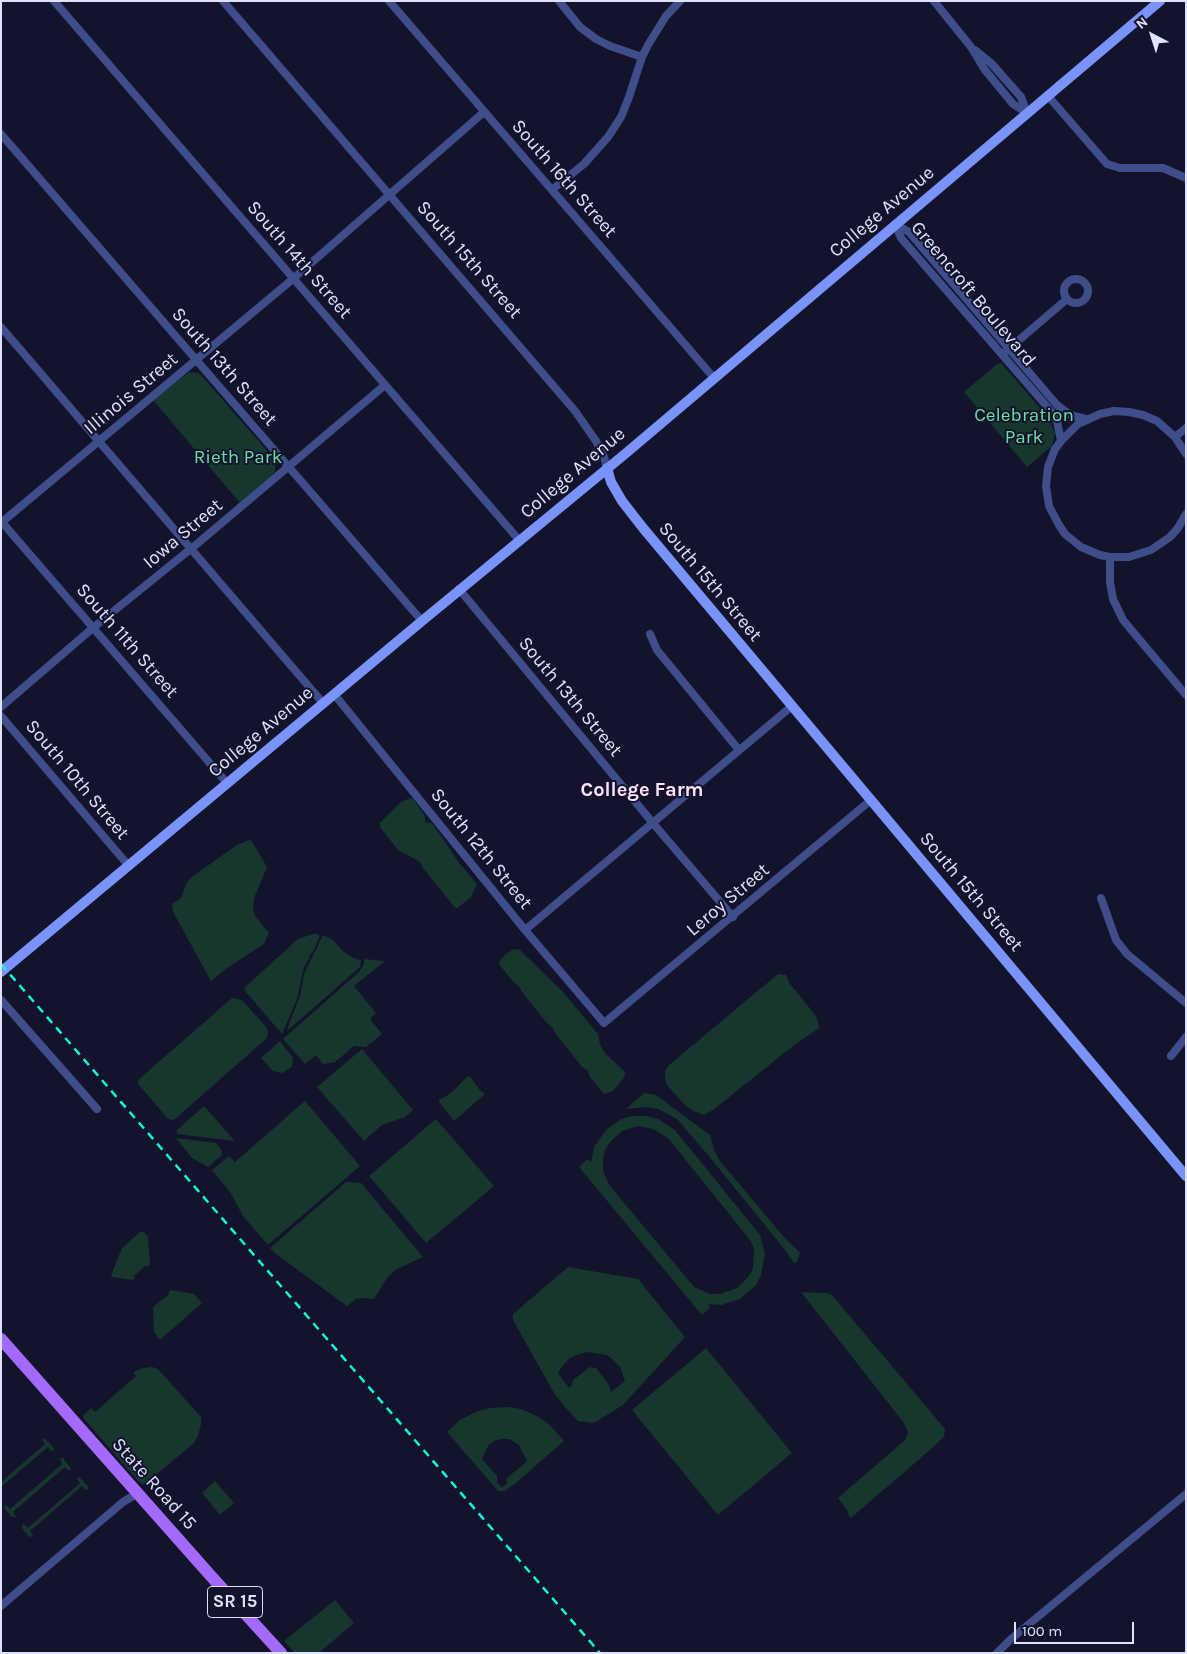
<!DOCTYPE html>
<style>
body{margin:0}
#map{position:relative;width:1187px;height:1654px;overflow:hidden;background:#13142c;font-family:Karla,sans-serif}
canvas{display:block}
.frame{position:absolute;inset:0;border:2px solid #dfe2fe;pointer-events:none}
.north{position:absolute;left:1127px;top:10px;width:50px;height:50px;-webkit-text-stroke:4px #13142c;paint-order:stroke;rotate:320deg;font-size:14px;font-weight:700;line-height:20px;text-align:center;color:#dfe2fe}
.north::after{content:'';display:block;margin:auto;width:18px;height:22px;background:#dfe2fe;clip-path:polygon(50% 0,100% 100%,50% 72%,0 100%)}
.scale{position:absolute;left:1014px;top:1622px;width:120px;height:22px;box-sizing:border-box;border:2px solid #dfe2fe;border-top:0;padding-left:6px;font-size:15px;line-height:18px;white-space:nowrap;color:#dfe2fe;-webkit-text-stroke:4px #13142c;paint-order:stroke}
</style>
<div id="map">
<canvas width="1187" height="1654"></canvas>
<div class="frame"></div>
<div class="north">N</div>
<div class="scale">100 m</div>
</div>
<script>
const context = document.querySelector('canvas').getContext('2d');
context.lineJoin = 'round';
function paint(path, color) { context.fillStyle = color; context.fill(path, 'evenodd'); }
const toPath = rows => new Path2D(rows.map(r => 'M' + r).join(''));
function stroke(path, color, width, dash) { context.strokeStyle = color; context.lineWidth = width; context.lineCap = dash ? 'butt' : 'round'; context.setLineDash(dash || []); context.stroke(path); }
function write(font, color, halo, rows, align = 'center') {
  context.font = font + ' Karla,sans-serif'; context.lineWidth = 4; context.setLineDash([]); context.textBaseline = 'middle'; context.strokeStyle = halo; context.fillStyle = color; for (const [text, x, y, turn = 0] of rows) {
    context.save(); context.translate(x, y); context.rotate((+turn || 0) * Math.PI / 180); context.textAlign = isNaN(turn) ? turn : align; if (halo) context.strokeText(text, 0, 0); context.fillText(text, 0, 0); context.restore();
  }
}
paint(toPath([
 [1001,363,1047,416,1055,433,1052,446,1027,467,964,392,997,364],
 [189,372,198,373,201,375,276,461,275,471,273,474,240,503,153,400],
 [410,798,413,799,425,816,425,822,431,823,434,826,460,864,477,884,471,897,456,909,423,868,420,862,398,850,380,827,380,823,401,802],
 [249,840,251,840,267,867,254,898,253,909,255,916,269,933,264,944,227,968,211,981,173,912,172,904,181,898,187,882,193,876,237,845],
 [313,934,319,934,319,938,312,954,311,953,309,956,310,957,304,967,297,999,282,1034,246,992,244,988,298,939],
 [323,935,333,940,344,952,354,958,361,960,360,967,287,1031,289,1024,300,996,304,974],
 [519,949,563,992,598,1034,600,1044,605,1053,623,1070,625,1073,624,1078,613,1091,605,1094,603,1093,590,1077,588,1071,582,1067,556,1034,552,1027,546,1022,522,992,519,986,513,982,499,964,500,960,506,954,512,950],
 [364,959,385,961,354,986,376,1013,370,1019,382,1034,366,1047,354,1046,335,1062,323,1064,316,1055,305,1064,283,1039,359,972,364,964],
 [778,974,786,975,790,984,816,1016,819,1025,819,1028,793,1046,713,1110,704,1115,693,1111,684,1104,667,1085,665,1077,665,1072,668,1066],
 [232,998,242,1000,266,1027,268,1031,267,1038,175,1119,173,1120,168,1119,139,1085,138,1080],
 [280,1041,293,1058,292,1067,282,1073,273,1071,261,1058],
 [362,1049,413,1110,405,1117,382,1125,364,1141,317,1087],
 [468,1076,471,1078,480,1090,485,1094,454,1121,439,1102,439,1100,451,1093],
 [644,1093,656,1095,710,1135,714,1150,720,1161,783,1236,800,1253,797,1262,794,1263,785,1250,708,1155,677,1119,658,1109,647,1107,626,1109],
 [305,1101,360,1166,268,1245,243,1216,230,1192,212,1170,229,1156,235,1162],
 [204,1106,235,1141,177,1134,177,1130],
 [633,1116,646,1116,658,1119,675,1130,760,1235,765,1254,761,1275,756,1285,740,1299,721,1305,708,1304,710,1308,702,1315,579,1167,588,1159,591,1163,594,1147,606,1130,621,1119],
 [638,1126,653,1129,668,1138,750,1240,754,1248,753,1268,749,1276,737,1288,720,1294,710,1294,694,1287,610,1186,603,1171,603,1158,605,1150,610,1142,622,1131],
 [436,1119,494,1186,426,1243,369,1176],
 [176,1138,216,1143,221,1149,222,1155,208,1167,192,1158],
 [346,1182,361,1183,423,1257,395,1270,387,1278,374,1299,362,1298,356,1299,347,1306,276,1254,270,1248],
 [140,1232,144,1232,148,1237,150,1264,147,1267,145,1266,134,1276,135,1278,132,1280,112,1277,111,1275,122,1248],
 [568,1267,638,1279,685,1337,623,1405,594,1423,578,1421,565,1407,554,1393,513,1320,513,1314],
 [588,1352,607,1355,613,1360,620,1367,625,1381,611,1392,609,1385,596,1368,590,1367,573,1380,572,1385,569,1388,558,1373,563,1365,570,1358,579,1354],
 [171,1290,194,1294,202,1303,160,1340,154,1332,153,1307,169,1294,169,1292],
 [801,1292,827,1293,832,1295,945,1429,944,1437,922,1457,852,1517,850,1518,847,1510,838,1498,905,1440,908,1432,904,1423],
 [706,1348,792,1453,718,1515,632,1410],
 [152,1367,158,1369,201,1417,201,1424,198,1436,194,1443,145,1484,143,1484,140,1483,84,1419,83,1416,91,1408,95,1412,136,1376,133,1372,144,1368],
 [508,1407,521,1409,537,1416,549,1424,564,1441,516,1483,505,1491,498,1491,447,1432,460,1420,476,1412,489,1408],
 [501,1439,509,1439,519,1445,527,1461,507,1478,507,1484,502,1487,497,1483,497,1476,482,1459,488,1446,494,1441],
 [44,1438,53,1447,54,1450,51,1451,48,1447,1,1487,1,1482,45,1444,42,1440],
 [60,1458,63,1458,70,1467,71,1470,68,1470,65,1467,13,1512,16,1517,12,1517,5,1509,4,1506,6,1505,10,1509,62,1464],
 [77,1477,80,1478,88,1486,88,1489,85,1490,82,1486,30,1531,33,1536,29,1537,22,1528,22,1525,24,1524,28,1528,80,1483,77,1479],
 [215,1481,234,1503,220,1515,202,1493],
 [335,1600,354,1623,319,1653,295,1653,284,1641]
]), '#16362e');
stroke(toPath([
 [54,1,519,540],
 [223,1,575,411,596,441,604,457,607,468],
 [389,1,714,378],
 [559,1,580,27,596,39,610,46,642,57],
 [934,1,971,47,985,70,1013,104,1027,113],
 [975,50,991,63,1021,97,1027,113],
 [1048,96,1107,164,1120,168,1163,168,1186,178],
 [1,134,422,621],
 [553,189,584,164,608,137,621,117,629,97,642,57,648,45,666,16,680,1],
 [895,224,909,232,1057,405,1070,415,1086,419],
 [895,224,901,238,1050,410,1057,421,1061,441],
 '1064 291a12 12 0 1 1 24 0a12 12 0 1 1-24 0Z',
 [1,327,323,703],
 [1005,352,1067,299],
 [1175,437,1186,428],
 [1186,454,1175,437,1157,421,1143,415,1129,412,1114,411,1100,414,1078,424,1061,441,1055,449,1048,467,1046,486,1049,506,1059,525,1065,534,1081,547,1100,555,1110,557,1129,557,1151,550,1170,537,1178,528,1186,514],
 [1,521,227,783],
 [1,523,294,278,484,112],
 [1110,557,1110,582,1113,599,1123,620,1186,695],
 [459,589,652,822,733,917],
 [650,634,657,650,739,750],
 [334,694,525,930,604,1023,871,800],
 [1,707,94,627,198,543,385,385],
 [1,716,128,865],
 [1101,898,1116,940,1127,954,1186,1003],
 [525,930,792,706],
 [1,1000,97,1109],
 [1171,1056,1186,1037],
 [1,1606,123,1502,138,1493],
 [997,1653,1011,1639,1186,1494]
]), '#3f4d8a', 8);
stroke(toPath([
 [607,468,611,482,622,501,643,528,1186,1176],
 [1,972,422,621,625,454,1160,1]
]), '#7993fb', 10);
stroke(toPath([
 [1,1339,210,1575,281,1653]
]), '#a369fb', 12);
stroke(toPath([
 [1,964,600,1653]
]), '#10f9db', 2.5, [8, 6]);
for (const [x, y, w] of [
 [235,1602,55]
]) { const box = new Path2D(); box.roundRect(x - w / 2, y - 15.5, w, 31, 4); context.fillStyle = '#13142c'; context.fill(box); stroke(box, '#dfe2fe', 1); }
write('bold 18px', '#dfe2fe', null, [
 ["SR 15",235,1602]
]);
write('19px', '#dfe2fe', '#13142c', [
 ["South 16th Street",564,179,49],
 ["College Avenue",882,212,-40],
 ["South 14th Street",299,260,49],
 ["South 15th Street",469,260,49],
 ["Greencroft Boulevard",973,294,50],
 ["South 13th Street",224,367,49],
 ["Illinois Street",131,394,-40],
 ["College Avenue",573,473,-40],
 ["Iowa Street",183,534,-40],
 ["South 15th Street",710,582,50],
 ["South 11th Street",127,641,49],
 ["South 13th Street",570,697,50],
 ["College Avenue",261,732,-40],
 ["South 10th Street",77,780,50],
 ["South 12th Street",481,849,51],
 ["South 15th Street",971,892,50],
 ["Leroy Street",728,900,-40],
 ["State Road 15",154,1484,48]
]);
write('19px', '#6bdea7', '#13142c', [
 ["Celebration",1024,416],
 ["Park",1024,438],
 ["Rieth Park",238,458]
]);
write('bold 20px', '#fee1fa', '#13142c', [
 ["College Farm",642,790]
]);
</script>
